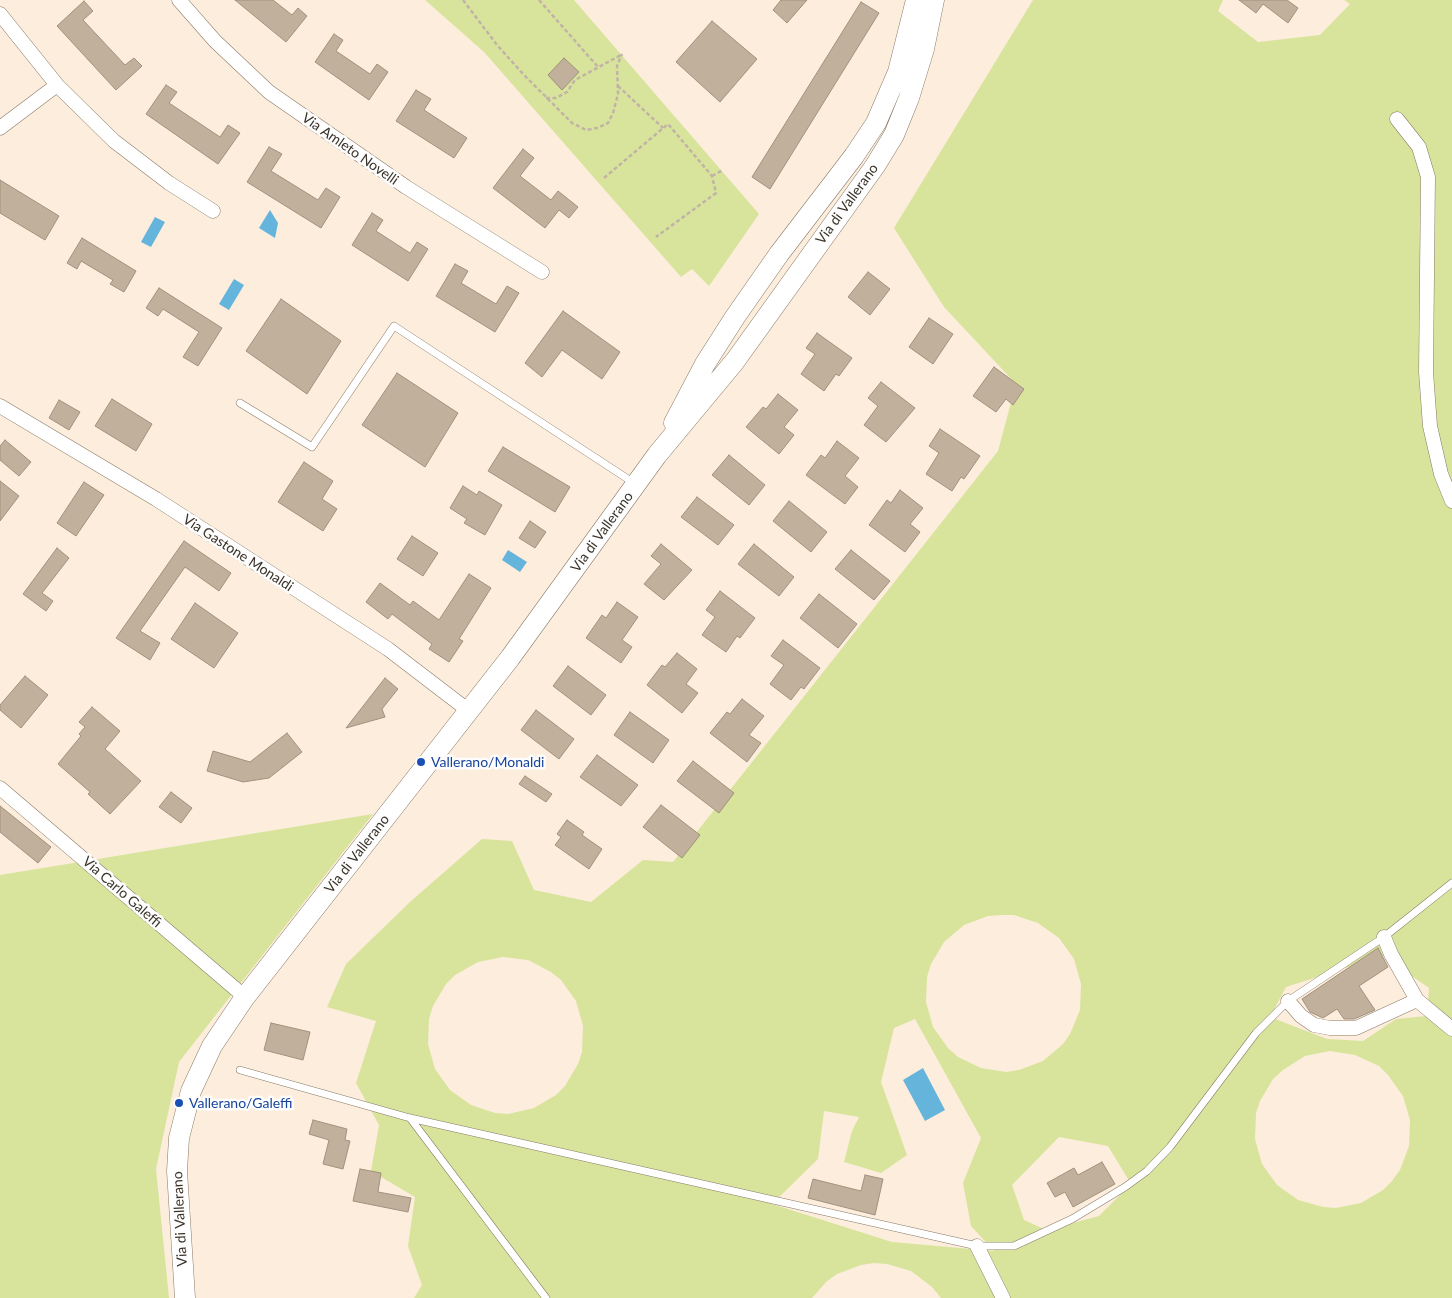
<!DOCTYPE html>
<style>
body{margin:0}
canvas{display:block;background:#fceddc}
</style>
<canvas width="1452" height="1298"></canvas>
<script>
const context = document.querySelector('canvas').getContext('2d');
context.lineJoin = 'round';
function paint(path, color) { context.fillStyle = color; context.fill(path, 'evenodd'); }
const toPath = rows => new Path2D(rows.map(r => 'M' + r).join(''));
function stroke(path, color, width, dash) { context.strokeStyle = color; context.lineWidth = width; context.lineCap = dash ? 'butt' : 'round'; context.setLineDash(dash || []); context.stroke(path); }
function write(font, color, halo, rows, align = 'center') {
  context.font = font + ' Lato,sans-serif'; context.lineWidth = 5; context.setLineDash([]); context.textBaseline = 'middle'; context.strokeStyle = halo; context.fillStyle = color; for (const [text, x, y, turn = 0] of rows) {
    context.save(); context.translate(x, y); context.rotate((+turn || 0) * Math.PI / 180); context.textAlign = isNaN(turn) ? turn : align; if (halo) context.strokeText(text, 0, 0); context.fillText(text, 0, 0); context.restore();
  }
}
paint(toPath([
 [425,0,574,0,759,214,709,286,692,269,681,277,484,52],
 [1033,0,1223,0,1218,11,1258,42,1320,35,1350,4,1344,0,1452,0,1452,1298,941,1298,932,1287,911,1271,887,1264,874,1263,861,1265,837,1274,826,1282,812,1298,414,1298,422,1285,408,1246,415,1197,371,1171,379,1125,356,1083,376,1021,327,1007,346,964,410,902,482,839,512,841,534,890,591,902,643,860,673,862,998,451,1016,384,944,307,894,228],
 [1001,915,1014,915,1038,923,1059,938,1074,959,1081,984,1080,1010,1070,1034,1063,1044,1043,1061,1019,1070,1006,1072,981,1068,958,1057,948,1048,933,1027,926,1002,927,977,931,964,944,942,964,925,988,916],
 [1383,956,1429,988,1427,1016,1396,1019,1363,1041,1327,1039,1270,1017,1286,987],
 [503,957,528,960,551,972,561,980,576,1001,583,1026,582,1052,578,1064,565,1086,556,1095,534,1108,508,1114,495,1113,471,1105,450,1090,435,1069,428,1044,429,1019,433,1006,446,984,455,975,478,962],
 [915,1019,981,1138,963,1183,971,1226,994,1251,892,1242,772,1204,818,1159,824,1111,859,1117,852,1131,844,1162,881,1173,907,1155,881,1082,894,1028],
 [1330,1051,1355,1055,1379,1066,1388,1075,1403,1096,1410,1120,1409,1146,1400,1170,1392,1181,1383,1190,1361,1203,1336,1208,1323,1207,1298,1200,1277,1185,1262,1164,1255,1139,1256,1113,1260,1101,1273,1079,1283,1070,1305,1056],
 [1059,1137,1108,1146,1131,1184,1099,1216,1046,1230,1024,1220,1012,1185],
 [373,814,179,1062,156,1169,169,1298,0,1298,0,875]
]), '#d8e49c');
paint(toPath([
 [270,210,278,223,275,238,259,228],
 [155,217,165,222,151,247,141,242],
 [234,279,244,285,229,310,219,304],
 [508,550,527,562,520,572,502,560],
 [923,1068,945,1110,925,1121,903,1080]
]), '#65b4dc');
const building = toPath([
 [235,0,273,0,292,15,298,8,307,16,286,42,235,0],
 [781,0,807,0,787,23,773,10,781,0],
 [1239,0,1287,0,1298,8,1288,23,1263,4,1256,13,1239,0],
 [84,1,93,11,83,20,125,65,134,58,142,66,116,90,57,26,84,1],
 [861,2,879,13,770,189,752,177,861,2],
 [712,21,757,59,720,102,676,62,712,21],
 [334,34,343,40,336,51,370,74,377,64,388,72,369,100,315,62,334,34],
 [564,58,579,72,562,90,548,75,564,58],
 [166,85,177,92,169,103,220,137,228,125,240,133,218,164,146,114,166,85],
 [416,90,431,99,424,110,467,138,454,158,396,121,416,90],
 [269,147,282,154,271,171,318,200,326,188,340,197,321,228,247,182,269,147],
 [523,149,534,158,520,176,551,200,558,191,578,207,569,218,559,210,545,228,493,188,523,149],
 [0,180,59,216,45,240,0,213,0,180],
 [372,213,383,220,376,231,410,253,417,242,428,249,408,281,352,245,372,213],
 [82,238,136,271,124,292,110,284,113,280,81,261,77,269,67,263,82,238],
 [455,264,468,271,461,283,496,304,507,286,519,293,495,332,436,296,455,264],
 [868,272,890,289,870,315,848,297,868,272],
 [159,288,222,328,198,366,183,357,199,332,163,309,158,316,146,308,159,288],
 [281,299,341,341,307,394,246,351,281,299],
 [563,311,620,352,602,379,562,350,542,377,525,363,563,311],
 [929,318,953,334,933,364,909,347,929,318],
 [817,333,852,358,839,376,836,374,824,391,801,374,815,354,806,348,817,333],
 [994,367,1024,389,1013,405,1006,399,996,412,973,396,994,367],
 [397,373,458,413,425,467,362,425,397,373],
 [881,382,915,408,886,442,864,425,878,406,868,398,881,382],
 [778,394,798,410,784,427,794,435,779,454,746,427,763,407,766,409,778,394],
 [112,399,152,424,136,451,95,426,112,399],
 [59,400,80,412,69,430,49,418,59,400],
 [940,429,980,456,964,479,961,477,952,491,926,474,939,453,929,446,940,429],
 [5,440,31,462,19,476,0,460,0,446,5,440],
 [837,441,859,458,845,476,858,487,845,504,806,475,821,455,825,458,837,441],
 [503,447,570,487,555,512,488,471,503,447],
 [729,455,765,485,749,505,712,475,729,455],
 [304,462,333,481,322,499,337,509,323,531,278,502,304,462],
 [0,481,19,496,0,521,0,481],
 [84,482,104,495,76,536,57,523,84,482],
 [463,486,477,495,479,491,502,505,485,535,464,523,467,519,450,508,463,486],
 [900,490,923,508,910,524,920,532,905,552,869,525,887,500,891,503,900,490],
 [697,497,734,525,718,545,681,517,697,497],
 [789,501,827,532,811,552,773,521,789,501],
 [530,521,546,532,535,548,519,538,530,521],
 [412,536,438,553,423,576,397,559,412,536],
 [184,541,231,573,219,591,185,567,140,631,160,643,150,660,116,638,184,541],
 [661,544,692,570,664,600,644,584,661,564,651,556,661,544],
 [754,544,794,577,779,596,738,564,754,544],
 [57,548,69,558,42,593,53,601,46,611,23,594,57,548],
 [851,550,890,581,874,600,835,569,851,550],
 [469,574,491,588,459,639,463,641,449,662,429,649,432,644,392,614,388,619,366,602,380,583,410,605,413,601,439,620,469,574],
 [720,591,755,618,740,638,737,636,726,652,702,635,715,617,706,610,720,591],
 [819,594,857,624,838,648,800,618,819,594],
 [617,602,638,617,622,640,632,647,621,663,586,638,602,615,606,618,617,602],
 [195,603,238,633,214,668,171,639,195,603],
 [783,640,820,668,804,689,801,687,791,700,770,684,784,665,771,656,783,640],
 [677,653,697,669,686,684,698,693,682,713,647,685,662,665,665,667,677,653],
 [568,666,606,695,591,715,553,686,568,666],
 [25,676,48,695,21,728,0,710,0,705,25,676],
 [385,678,398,689,382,709,385,717,346,728,385,678],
 [742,699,764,716,749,735,761,743,747,762,710,733,727,712,730,714,742,699],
 [92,707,120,731,105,749,141,781,110,814,88,794,90,792,58,764,81,736,79,734,85,727,79,722,92,707],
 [536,710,574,739,559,759,521,730,536,710],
 [630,712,669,740,653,763,614,735,630,712],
 [287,733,302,752,269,778,243,782,207,771,213,751,250,762,287,733],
 [597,755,638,785,621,806,580,777,597,755],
 [693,761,734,793,719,813,677,781,693,761],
 [525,776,552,794,546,802,519,784,525,776],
 [171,792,192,808,181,823,159,807,171,792],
 [661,805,700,835,682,858,643,827,661,805],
 [0,806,51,847,38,863,0,832,0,806],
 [567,820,584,832,582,835,602,849,589,869,555,845,561,837,557,834,567,820],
 [1378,948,1388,967,1359,986,1375,1010,1354,1019,1344,1019,1337,1009,1323,1018,1310,1012,1302,999,1378,948],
 [271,1023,310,1032,303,1060,264,1050,271,1023],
 [313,1120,347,1129,345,1140,350,1141,343,1169,323,1164,329,1140,309,1134,313,1120],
 [1102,1162,1115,1184,1073,1207,1065,1192,1055,1197,1047,1183,1074,1168,1078,1175,1102,1162],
 [360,1169,381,1173,378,1192,411,1198,408,1212,353,1201,360,1169],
 [865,1175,883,1179,875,1215,808,1198,813,1179,861,1191,865,1175]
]);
paint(building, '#c1b09b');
stroke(building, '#a1917d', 1);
const lane = toPath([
 [240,403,312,447,394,326,634,483],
 [240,1070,410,1118,977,1246,1014,1246,1072,1219,1125,1187,1147,1171,1170,1147,1256,1033,1288,1001,1384,937,1452,883],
 [410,1118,546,1298]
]);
const street = toPath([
 [179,0,215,41,269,92,406,187,542,272],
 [0,14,57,85,114,141,169,183,213,211],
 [1397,119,1419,147,1428,177,1426,372,1430,426,1441,474,1452,501],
 [0,128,57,85],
 [0,406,156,499,388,649,469,711],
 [0,788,245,997],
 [1384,937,1391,954,1417,1000,1452,1029],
 [1288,1001,1301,1016,1314,1025,1330,1028,1356,1028,1417,1000],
 [977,1246,1003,1298]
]);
const secondary = toPath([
 [674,423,705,364,735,317,779,254,854,156,876,123,898,72,916,0],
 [185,1298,177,1171,179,1138,191,1091,212,1046,245,997,510,658,657,455,735,361,875,166,894,135,909,98,924,49,934,0]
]);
stroke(lane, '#8a7a67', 8);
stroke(street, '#8a7a67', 15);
stroke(secondary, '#8a7a67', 21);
stroke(toPath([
 [463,0,497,45,524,75,572,123,586,130,597,128,608,123,613,113,618,94,617,66,622,54],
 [539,0,598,67],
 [618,86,663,128],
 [546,98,556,98,567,92,575,80,621,55],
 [712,176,723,170],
 [604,178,668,124,712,176,716,193,656,237]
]), '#c1b4a6', 2.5, [4, 2.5]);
stroke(lane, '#fff', 7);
stroke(street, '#fff', 14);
stroke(secondary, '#fff', 20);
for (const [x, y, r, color] of [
 [421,762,5,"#1a4fb4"],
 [179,1103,5,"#1a4fb4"]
]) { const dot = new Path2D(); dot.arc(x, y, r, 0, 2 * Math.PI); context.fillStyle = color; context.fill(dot); stroke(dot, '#fdfdfd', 2); }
write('14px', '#393229', '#fdfdfd', [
 ["Via Amleto Novelli",350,149,35],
 ["Via di Vallerano",847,204,-54],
 ["Via di Vallerano",602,532,-54],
 ["Via Gastone Monaldi",238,553,33],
 ["Via di Vallerano",357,854,-52],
 ["Via Carlo Galeffi",122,892,41],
 ["Via di Vallerano",180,1219,-93]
]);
write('14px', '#164399', '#fdfdfd', [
 ["Vallerano/Monaldi",431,762],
 ["Vallerano/Galeffi",189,1103]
], 'left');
</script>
